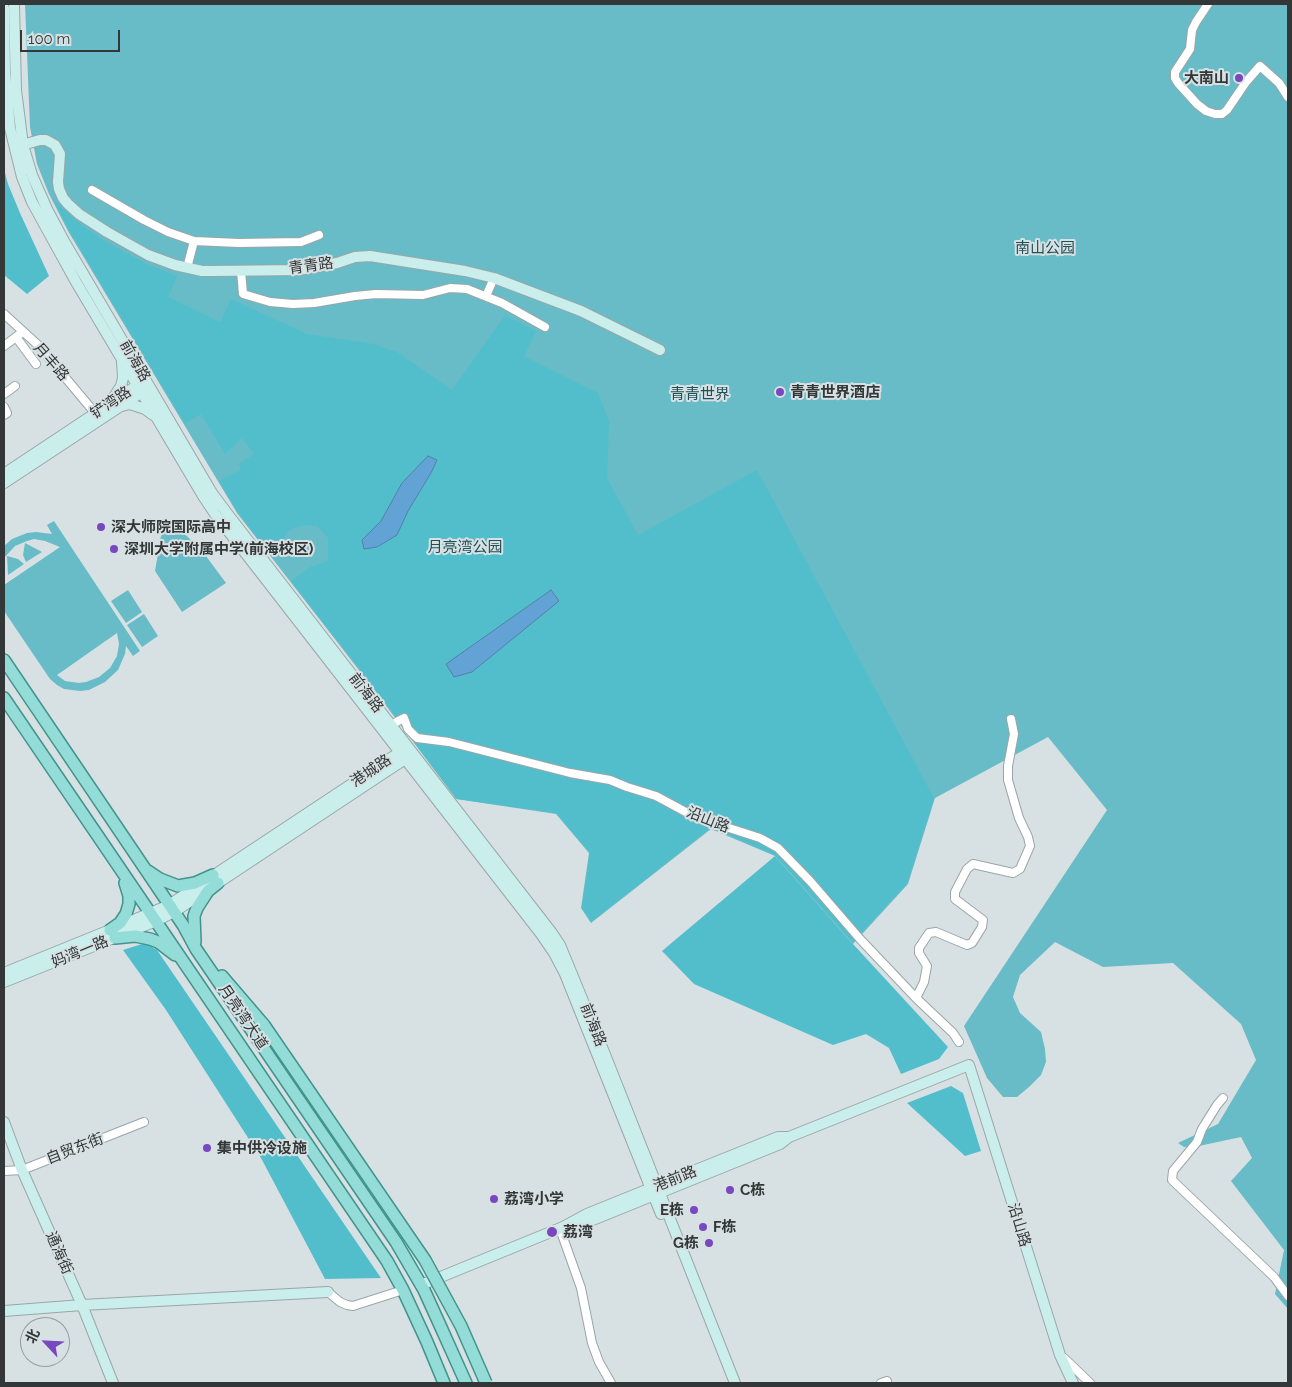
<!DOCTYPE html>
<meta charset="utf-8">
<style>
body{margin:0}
#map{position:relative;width:1292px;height:1387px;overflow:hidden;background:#d7e1e3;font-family:Raleway,"Noto Sans SC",sans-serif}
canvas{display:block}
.frame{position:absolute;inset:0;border:5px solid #333737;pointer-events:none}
.north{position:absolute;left:20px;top:1317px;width:50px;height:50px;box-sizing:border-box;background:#d7e1e3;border:1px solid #959d9e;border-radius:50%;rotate:295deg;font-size:14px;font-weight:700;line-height:20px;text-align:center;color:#333737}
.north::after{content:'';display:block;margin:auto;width:18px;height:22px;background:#7947be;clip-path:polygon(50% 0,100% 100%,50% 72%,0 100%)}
.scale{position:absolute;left:20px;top:30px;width:100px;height:22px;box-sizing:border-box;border:2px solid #333737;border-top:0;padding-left:6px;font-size:15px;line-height:18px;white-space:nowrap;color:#333737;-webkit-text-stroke:4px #d7e1e3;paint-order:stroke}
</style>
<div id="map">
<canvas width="1292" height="1387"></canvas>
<div class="frame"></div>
<div class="north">北</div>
<div class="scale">100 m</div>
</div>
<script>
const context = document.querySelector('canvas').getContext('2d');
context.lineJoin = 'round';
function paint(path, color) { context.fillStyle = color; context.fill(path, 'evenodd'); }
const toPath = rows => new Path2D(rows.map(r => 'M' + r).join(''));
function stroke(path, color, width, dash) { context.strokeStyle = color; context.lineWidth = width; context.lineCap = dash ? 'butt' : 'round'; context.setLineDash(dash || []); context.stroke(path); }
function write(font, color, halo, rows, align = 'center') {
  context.font = font + ' Raleway,"Noto Sans SC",sans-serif'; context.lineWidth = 4; context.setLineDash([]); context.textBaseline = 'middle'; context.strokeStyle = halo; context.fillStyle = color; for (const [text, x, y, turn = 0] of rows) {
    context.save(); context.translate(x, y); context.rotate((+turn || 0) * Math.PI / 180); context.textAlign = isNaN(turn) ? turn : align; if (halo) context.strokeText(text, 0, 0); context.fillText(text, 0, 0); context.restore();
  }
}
paint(toPath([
 [25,4,1288,4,1288,1309,1275,1294,1284,1250,1231,1181,1252,1158,1241,1137,1194,1147,1184,1147,1178,1143,1218,1124,1256,1060,1241,1024,1173,963,1103,967,1055,942,1020,975,1013,997,1020,1013,1041,1032,1045,1049,1046,1062,1041,1075,1029,1087,1017,1097,1003,1097,987,1078,964,1026,1107,810,1048,737,935,798,908,884,853,944,775,856,711,829,591,923,581,908,589,853,556,814,456,799,369,683,237,513,68,231,49,194,37,164,30,127],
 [164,518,188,537,203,552,226,583,182,612,155,571],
 [54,521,140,651,133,656,126,646,125,654,118,670,105,682,89,690,80,691,64,689,57,685,50,679,4,611,4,585,60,547,45,541,34,539,27,541,15,546,4,558,4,546,12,539,27,533,36,532,52,534,47,525],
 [117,633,119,644,117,656,110,668,99,677,86,682,79,683,65,681,57,675],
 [25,543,42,552,26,562,23,555],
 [7,556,18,559,24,564,8,575],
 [128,590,142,612,126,623,111,601],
 [144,614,158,636,142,647,127,625]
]), '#67bcc7');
paint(toPath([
 [4,169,8,184,20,213,49,276,27,294,4,275],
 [53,199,75,220,103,240,145,263,177,276,168,297,220,322,231,299,307,334,373,344,397,352,452,390,505,315,536,331,524,356,598,393,609,421,607,478,638,535,757,470,934,798,907,883,853,942,775,855,711,827,591,922,582,908,590,853,556,813,457,799,370,682,291,581,310,567,328,561,328,538,317,526,308,525,293,528,288,531,283,540,258,539,238,512,219,481,241,470,239,464,254,454,242,438,225,454,201,414,185,424,69,230],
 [775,856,853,944,948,1047,939,1059,901,1074,889,1048,866,1034,833,1045,694,984,662,951],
 [145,943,157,950,381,1278,325,1279,261,1158,166,1010,123,950],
 [951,1086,963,1093,981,1151,965,1156,907,1103]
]), '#52becc');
const water = toPath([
 [428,456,437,460,431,473,408,511,397,535,377,547,364,549,362,540,381,521,402,483,428,456],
 [551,590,559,601,472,672,454,677,446,664,551,590]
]);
paint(water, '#62a2d5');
stroke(water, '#5482a6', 1);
const street = toPath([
 [1208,4,1196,22,1192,30,1190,49,1175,72,1175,78,1178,83,1197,104,1206,111,1215,114,1222,114,1227,110,1246,82,1260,66,1279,83,1288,97],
 [92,190,144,220,168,232,194,241,239,243,301,242,319,235],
 [187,268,194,241],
 [241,271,243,294,270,302,293,304,314,303,355,296,376,294,423,295,450,288,467,289,502,303,545,327],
 [486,296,494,278],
 [4,314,38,345,95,413],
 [16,337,36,364],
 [4,346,20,334],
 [4,394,15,386],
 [4,407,7,413,4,415],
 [391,725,400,720,404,718,408,729,417,738,449,742,570,773,610,780,627,787,656,796,695,817,760,838,778,848,810,881,860,939,916,998,953,1033,959,1042],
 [916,998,924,982,927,966,919,953,919,948,929,933,936,932,967,945,972,943,982,927,983,920,955,899,955,892,967,869,973,864,1013,873,1020,869,1030,846,1028,837,1019,818,1008,780,1008,766,1014,734,1011,719],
 [1223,1098,1217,1105,1202,1129,1197,1142,1173,1171,1172,1180,1274,1277,1288,1296],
 [4,1171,22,1170,144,1122],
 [560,1229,581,1288,592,1343,599,1362,611,1383],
 [328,1292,340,1302,347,1305,353,1306,403,1290],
 [1064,1358,1090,1383],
 [881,1383,887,1381]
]);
const secondary = toPath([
 [14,4,16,90,23,145,32,175,47,209,64,241,212,493,230,517,552,933,560,945,606,1057,735,1383],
 [4,8,5,74,10,128,22,177,32,202,44,224,76,282,203,496,215,514,541,934,554,953,565,974,661,1214],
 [18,146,40,140,46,140,55,145,60,154,58,182,59,189,63,198,68,204,79,214,107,232,148,255,175,265,202,271,213,271,298,270,337,263,355,257,370,256,465,271,494,278,581,311,660,350],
 [112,400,121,386,123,378,122,362],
 [122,406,129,404,136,406,145,409,153,415],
 [4,474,138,385,143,385],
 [4,483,142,392,145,389],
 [4,973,110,930,169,905,400,752,405,751],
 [4,982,156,921,174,912,405,759,408,755],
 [4,1122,22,1170,82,1305,113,1383],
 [563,1227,590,1221,780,1144,789,1137,969,1065,1060,1355,1073,1383],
 [421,1285,563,1227,587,1214,676,1178,778,1137,789,1137],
 [4,1311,82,1305,328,1292]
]);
const primary = toPath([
 [4,660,183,925,196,949,396,1242,424,1290,439,1323,466,1383],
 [4,698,387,1261,403,1290,427,1342,444,1383],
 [148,871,160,879,178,886,195,883,213,875],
 [110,930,120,923,126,914,129,904,129,896,125,883],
 [115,938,135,936,150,939,158,942,175,955],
 [195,942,194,916,197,908,208,891,218,883],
 [222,976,264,1025]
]);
stroke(street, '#9ba6a7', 10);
stroke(secondary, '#9ba6a7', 12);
stroke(primary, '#43938d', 14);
stroke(street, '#fff', 8);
stroke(secondary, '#c9eeeb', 10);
stroke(primary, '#93dcd7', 11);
const primaryBridge = toPath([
 [264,1025,425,1260,461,1326,486,1383]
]);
stroke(primaryBridge, '#43938d', 14, []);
stroke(primaryBridge, '#93dcd7', 11);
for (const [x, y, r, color] of [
 [1239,78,5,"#7947be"],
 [780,392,5,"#7947be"],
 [101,527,5,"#7947be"],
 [114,549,5,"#7947be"],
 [207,1148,5,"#7947be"],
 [730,1190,5,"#7947be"],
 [494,1199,5,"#7947be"],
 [694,1210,5,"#7947be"],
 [703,1227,5,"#7947be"],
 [552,1232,6,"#7947be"],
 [709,1243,5,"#7947be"]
]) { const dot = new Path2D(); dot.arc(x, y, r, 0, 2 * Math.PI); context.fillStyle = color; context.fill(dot); stroke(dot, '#d7e1e3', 2); }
write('bold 15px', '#333737', '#d7e1e3', [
 ["大南山",1229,78,"right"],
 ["青青世界酒店",790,392],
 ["深大师院国际高中",111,527],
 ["深圳大学附属中学(前海校区)",124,549],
 ["集中供冷设施",217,1148],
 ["C栋",740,1190],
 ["荔湾小学",504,1199],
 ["E栋",684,1210,"right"],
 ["F栋",713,1227],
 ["荔湾",563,1232],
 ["G栋",699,1243,"right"]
], 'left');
write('15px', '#215057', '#d7e1e3', [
 ["南山公园",1045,248],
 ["青青世界",700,394],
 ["月亮湾公园",465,547]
]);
write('15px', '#333737', '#d7e1e3', [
 ["青青路",311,266,-8],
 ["前海路",135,361,60],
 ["月丰路",51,362,49],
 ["铲湾路",111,403,-34],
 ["前海路",366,693,52],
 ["港城路",371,771,-34],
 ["沿山路",708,820,22],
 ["妈湾一路",80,952,-22],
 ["月亮湾大道",243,1017,56],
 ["前海路",593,1025,68],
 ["自贸东街",75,1149,-21],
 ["港前路",675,1179,-22],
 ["沿山路",1019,1225,73],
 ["通海街",59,1253,66]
]);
</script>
